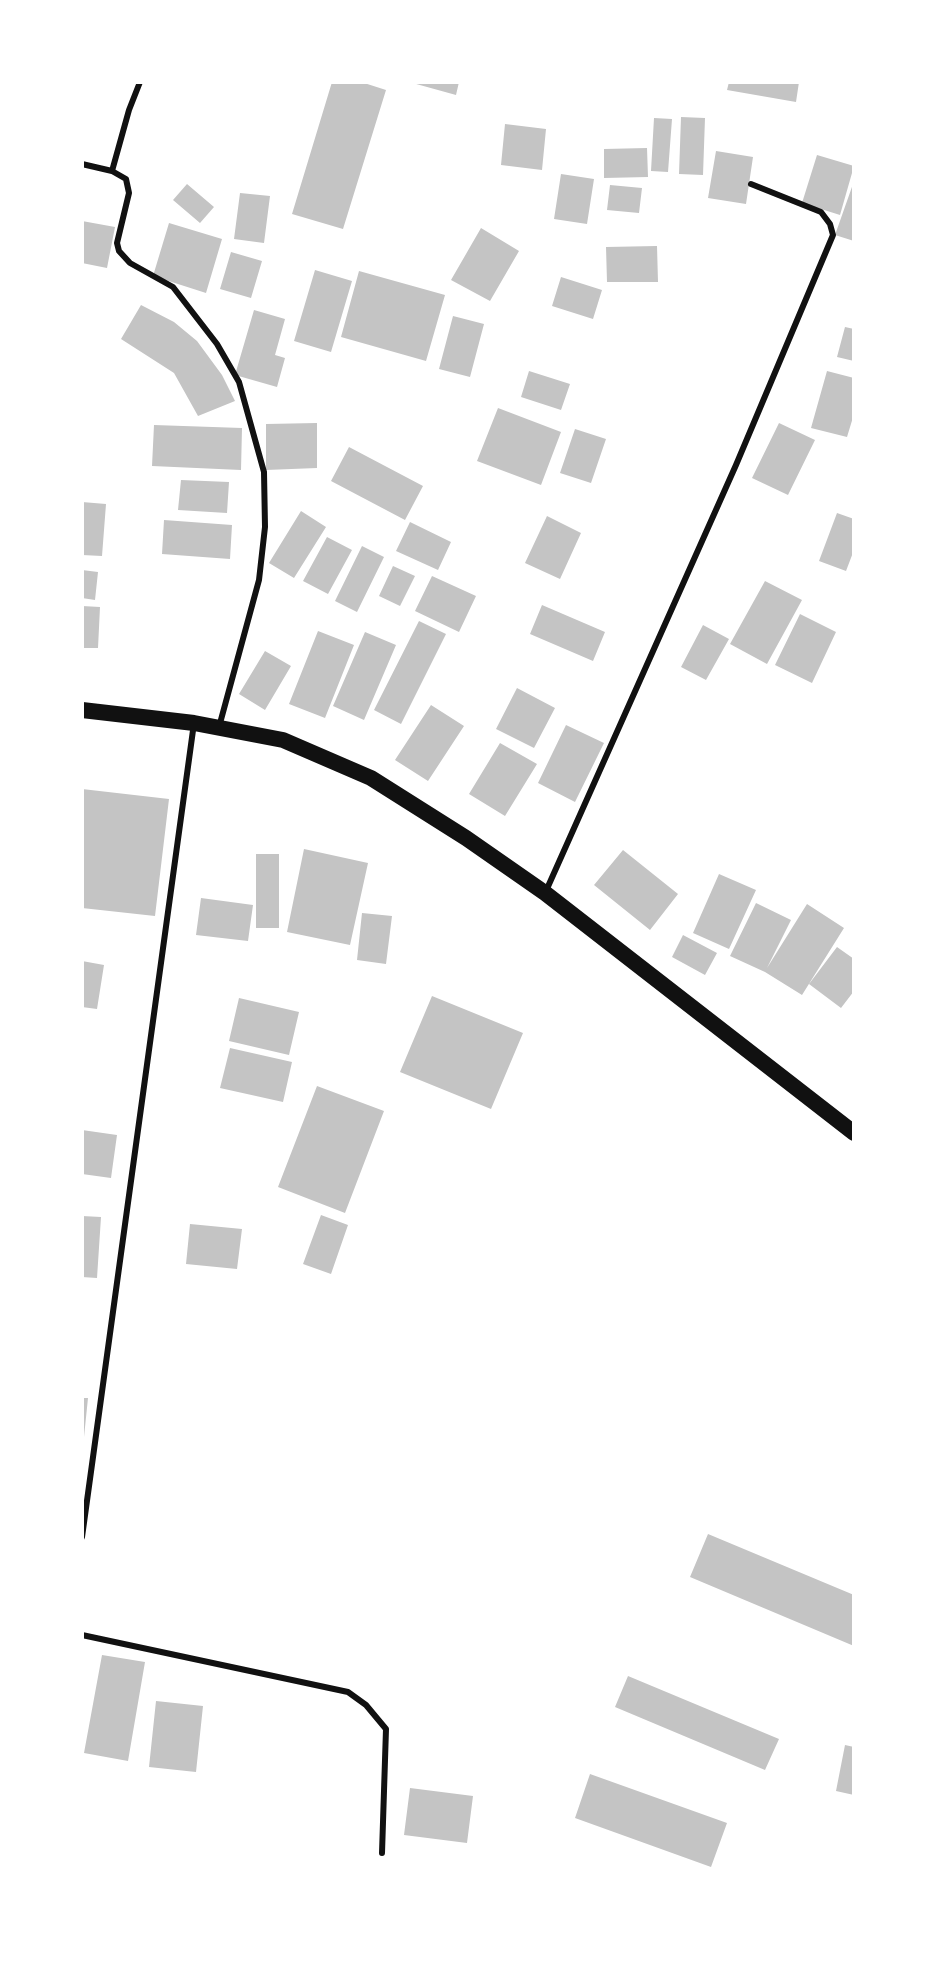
<!DOCTYPE html>
<style>
body{margin:0}
#map{position:relative;width:936px;height:1963px;overflow:hidden;background:#fff;font-family:"Crimson Pro",serif}
canvas{display:block}
.frame{position:absolute;inset:0;border:84px solid #fff;pointer-events:none}
</style>
<div id="map">
<canvas width="936" height="1963"></canvas>
<div class="frame"></div>
</div>
<script>
const context = document.querySelector('canvas').getContext('2d');
context.lineJoin = 'round';
function paint(path, color) { context.fillStyle = color; context.fill(path, 'evenodd'); }
const toPath = rows => new Path2D(rows.map(r => 'M' + r).join(''));
function stroke(path, color, width, dash) { context.strokeStyle = color; context.lineWidth = width; context.lineCap = dash ? 'butt' : 'round'; context.setLineDash(dash || []); context.stroke(path); }
paint(toPath([
 [332,82,361,82,386,90,343,229,292,214],
 [409,82,459,82,456,95],
 [729,82,799,82,796,102,727,90],
 [681,117,705,118,703,175,679,174],
 [654,118,672,119,668,172,651,171],
 [505,124,546,129,542,170,501,165],
 [647,148,648,177,604,178,604,149],
 [716,151,753,157,746,204,708,198],
 [817,155,854,166,840,215,802,203],
 [561,174,594,179,587,224,554,219],
 [187,184,214,207,200,223,173,200],
 [853,184,854,184,854,241,835,235],
 [610,185,642,188,639,213,607,210],
 [240,193,270,196,264,243,234,239],
 [82,221,115,227,107,268,82,263],
 [169,223,222,239,206,293,153,276],
 [481,228,519,251,490,301,451,280],
 [657,246,658,282,607,282,606,247],
 [231,252,262,261,251,298,220,289],
 [315,270,352,281,331,352,294,341],
 [359,271,445,295,426,361,341,337],
 [561,277,602,290,593,319,552,306],
 [141,305,174,322,197,341,222,375,235,401,198,416,174,373,121,339],
 [254,310,285,319,275,355,285,358,277,387,235,375],
 [453,316,484,324,470,377,439,369],
 [845,327,854,329,854,361,837,357],
 [529,371,570,384,561,410,521,397],
 [827,371,854,378,854,414,847,437,811,428],
 [498,408,561,432,541,485,477,461],
 [317,423,317,468,266,470,266,424],
 [779,423,815,440,788,495,752,478],
 [154,425,242,428,241,470,152,466],
 [575,429,606,439,591,483,560,473],
 [349,447,423,486,405,520,331,481],
 [181,480,229,482,227,513,178,510],
 [82,502,106,504,102,556,82,555],
 [301,511,326,527,294,578,269,563],
 [837,513,854,519,854,550,846,571,819,561],
 [547,516,581,533,560,579,525,563],
 [164,520,232,525,230,559,162,554],
 [410,522,451,542,438,570,396,551],
 [327,537,352,550,328,594,303,581],
 [362,546,384,557,357,612,335,601],
 [393,566,415,576,400,606,379,596],
 [82,570,98,572,95,600,82,598],
 [432,576,476,596,459,632,415,611],
 [765,581,802,600,767,664,730,644],
 [542,605,605,632,593,661,530,634],
 [82,606,100,607,98,648,82,648],
 [800,614,836,632,812,683,775,665],
 [419,621,446,634,401,724,374,710],
 [703,625,729,639,706,680,681,667],
 [318,631,354,645,325,718,289,704],
 [365,632,396,645,364,720,333,706],
 [265,651,291,666,265,710,239,694],
 [517,688,555,708,534,748,496,729],
 [431,705,464,726,428,781,395,760],
 [566,725,604,743,575,802,538,783],
 [500,743,537,764,505,816,469,794],
 [82,789,169,799,155,916,82,908],
 [304,849,368,863,350,945,287,932],
 [623,850,678,894,650,930,594,885],
 [256,854,279,854,279,928,256,928],
 [719,874,756,890,729,949,693,933],
 [201,898,253,905,248,941,196,935],
 [756,903,791,920,767,968,807,904,844,928,802,995,765,972,730,956],
 [362,913,392,916,386,964,357,960],
 [683,935,717,953,705,975,672,957],
 [837,947,854,959,854,991,841,1008,809,984],
 [82,961,104,965,97,1009,82,1007],
 [432,996,523,1033,491,1109,400,1072],
 [239,998,299,1012,289,1055,229,1041],
 [230,1048,292,1062,283,1102,220,1088],
 [317,1086,384,1111,345,1213,278,1187],
 [82,1130,117,1135,111,1178,82,1174],
 [321,1215,348,1225,331,1274,303,1264],
 [82,1216,101,1217,97,1278,82,1277],
 [190,1224,242,1229,237,1269,186,1264],
 [82,1398,88,1398,84,1437,82,1437],
 [708,1534,854,1595,854,1646,690,1577],
 [102,1655,145,1662,128,1761,84,1753],
 [628,1676,779,1739,765,1770,615,1707],
 [156,1701,203,1706,196,1772,149,1767],
 [845,1745,854,1747,854,1795,836,1791],
 [590,1774,727,1823,711,1867,575,1818],
 [410,1788,473,1796,467,1843,404,1835]
]), '#c4c4c4');
stroke(toPath([
 [82,164,112,171,126,179,129,193,117,243,119,251,130,263,173,287,217,344,239,382,264,472,265,527,259,580,219,727],
 [112,171,129,110,140,82],
 [546,891,736,465,833,235,830,224,821,212,751,184],
 [82,1537,194,723],
 [82,1635,348,1692,366,1705,386,1729,382,1853]
]), '#111', 6);
stroke(toPath([
 [82,710,194,723,283,740,371,778,466,838,545,893,854,1133]
]), '#111', 16);
</script>
